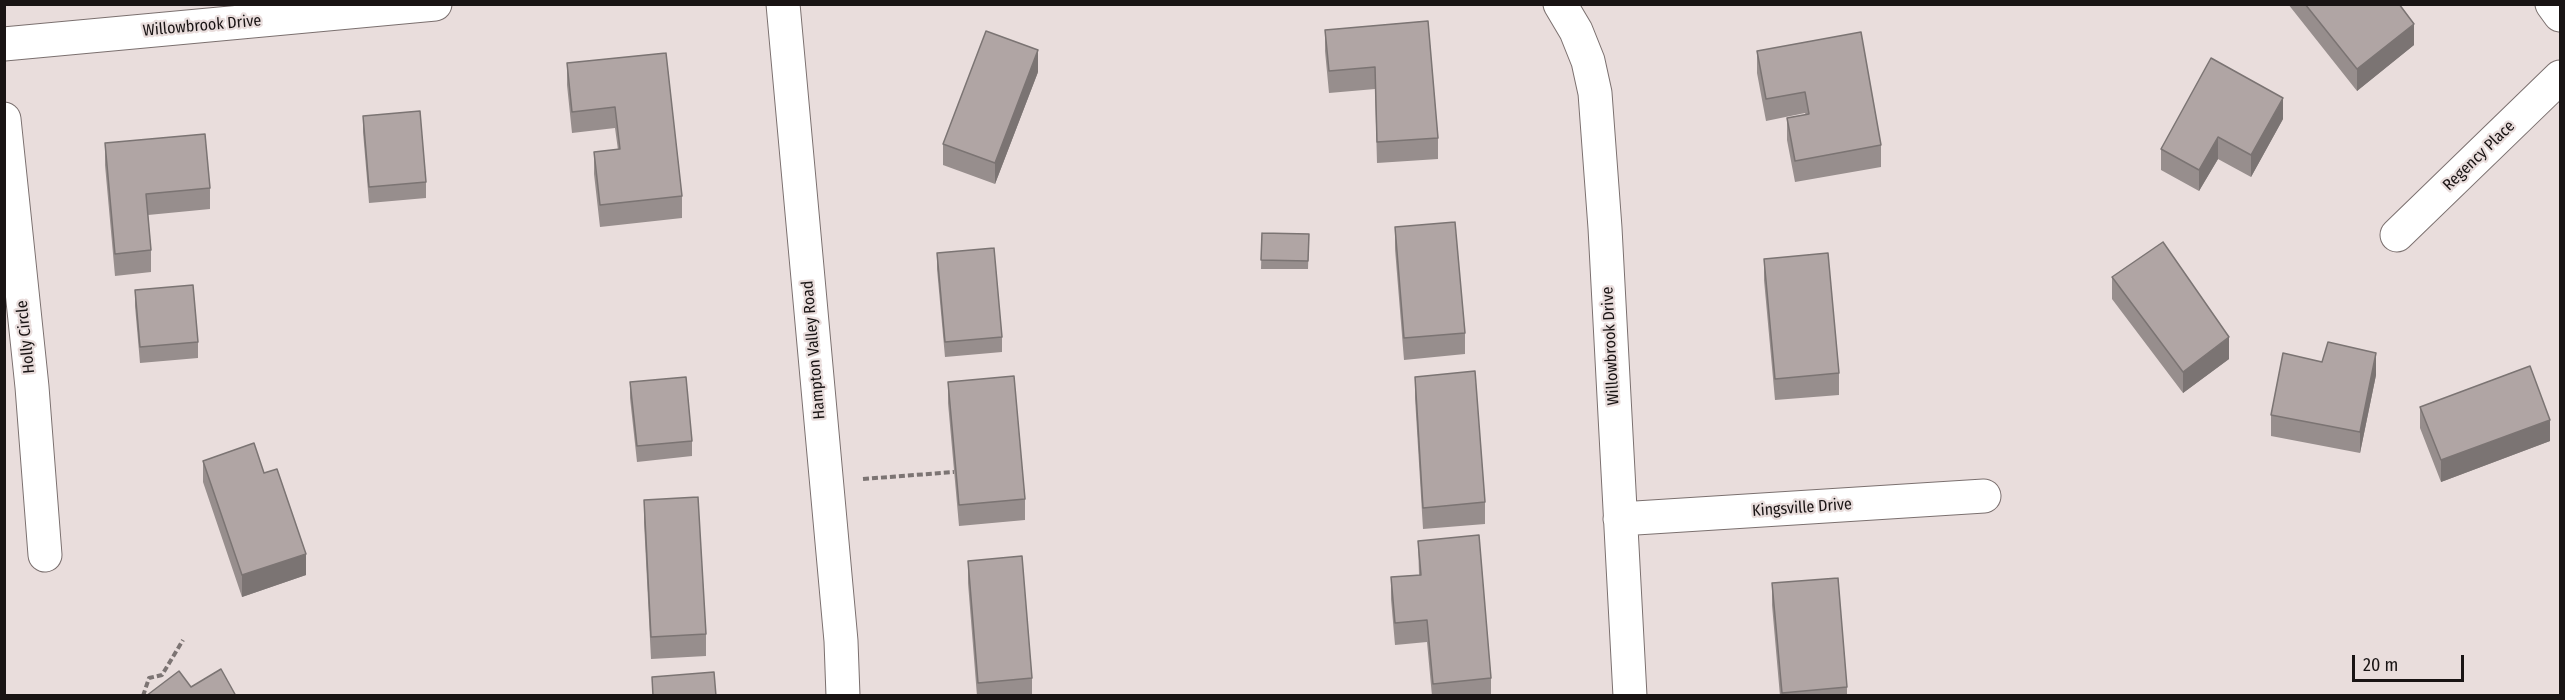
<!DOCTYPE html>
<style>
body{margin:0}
#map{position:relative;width:2565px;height:700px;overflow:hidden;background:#e9dddc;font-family:"Fira Sans Condensed",sans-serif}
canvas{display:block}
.frame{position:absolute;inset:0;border:6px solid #191414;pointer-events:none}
.scale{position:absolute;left:2352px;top:655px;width:112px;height:27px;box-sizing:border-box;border:3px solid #191414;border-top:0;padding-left:8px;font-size:18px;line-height:21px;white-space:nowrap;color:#191414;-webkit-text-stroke:4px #e9dddc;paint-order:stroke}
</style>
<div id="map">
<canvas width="2565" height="700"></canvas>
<div class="frame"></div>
<div class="scale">20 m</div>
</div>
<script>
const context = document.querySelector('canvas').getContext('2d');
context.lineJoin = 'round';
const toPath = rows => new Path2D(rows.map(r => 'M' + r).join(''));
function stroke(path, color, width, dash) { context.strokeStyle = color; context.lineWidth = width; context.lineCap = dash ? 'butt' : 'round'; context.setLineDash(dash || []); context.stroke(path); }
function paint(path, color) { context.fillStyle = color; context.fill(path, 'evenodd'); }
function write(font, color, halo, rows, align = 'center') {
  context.font = font + ' "Fira Sans Condensed",sans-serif'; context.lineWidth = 4.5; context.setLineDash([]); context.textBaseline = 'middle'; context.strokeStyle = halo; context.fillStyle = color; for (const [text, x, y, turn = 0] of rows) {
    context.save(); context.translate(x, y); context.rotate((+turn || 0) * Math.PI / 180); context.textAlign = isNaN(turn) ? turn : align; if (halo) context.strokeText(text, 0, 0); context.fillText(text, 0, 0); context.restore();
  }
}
const street = toPath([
 [783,4,841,641,843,696],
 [1560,4,1576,31,1588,61,1595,93,1605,228,1630,696],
 [2552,4,2560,15],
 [4,44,435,4],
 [4,119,32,387,45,555],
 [2397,235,2560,77],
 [1620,519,1984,496]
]);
stroke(street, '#7b706f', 35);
stroke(toPath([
 [863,479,954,472],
 [143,696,149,678,162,675,183,640]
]), '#7c7473', 4, [6, 3]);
stroke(street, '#fff', 33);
paint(toPath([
 [2288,4,2399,4,2414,45,2357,91],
 [1428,21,1438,138,1438,159,1377,163,1375,89,1329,93,1325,51,1325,30],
 [1757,51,1881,145,1881,167,1795,182,1787,140,1787,118,1806,115,1805,113,1766,121,1757,73],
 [666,53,682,196,682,218,600,227,594,174,594,152,618,150,615,128,572,133,567,85,567,63],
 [1038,72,995,184,943,165,943,144],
 [363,116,426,182,426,198,369,203,363,132],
 [2283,119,2251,177,2218,159,2199,191,2161,170,2161,149],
 [105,143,210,188,210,209,148,215,151,250,151,272,115,276,105,165],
 [1395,227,1465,333,1465,354,1404,360,1395,249],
 [1262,233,1309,234,1308,269,1261,269],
 [937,253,1002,337,1002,352,945,357,937,269],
 [1764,259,1839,373,1839,395,1775,400,1764,280],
 [2112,277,2229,359,2183,393,2112,299],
 [135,290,198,342,198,358,140,363,135,306],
 [2376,375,2360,453,2271,436,2271,415],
 [1415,377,1485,502,1485,524,1423,529,1415,398],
 [630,382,692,441,692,456,637,462,630,398],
 [948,382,1025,499,1025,520,959,526,948,403],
 [2420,407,2550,441,2441,482,2420,428],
 [203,461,264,473,306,575,242,597,203,482],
 [644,500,706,634,706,656,651,659,644,522],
 [1418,541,1491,678,1491,696,1432,696,1427,642,1395,645,1391,599,1391,577,1419,575],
 [968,561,1032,678,1032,696,977,696,968,583],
 [1772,583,1847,687,1847,696,1780,696,1772,605]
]), '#978e8d');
paint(toPath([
 [2414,24,2414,45,2357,91,2357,69],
 [1038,50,1038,72,995,184,995,163],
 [2283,98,2283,119,2251,177,2251,155],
 [2218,137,2218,159,2199,191,2199,170],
 [2229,337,2229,359,2183,393,2183,372],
 [2376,353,2376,375,2360,453,2360,432],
 [2550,420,2550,441,2441,482,2441,460],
 [306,554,306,575,242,597,242,575]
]), '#7b7473');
const building = toPath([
 [2305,4,2399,4,2414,24,2357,69,2305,4],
 [1428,21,1438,138,1377,142,1375,67,1329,71,1325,30,1428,21],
 [986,31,1038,50,995,163,943,144,986,31],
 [1861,32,1881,145,1795,161,1787,118,1809,114,1805,92,1766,99,1757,51,1861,32],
 [666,53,682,196,600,205,594,152,620,149,615,107,572,112,567,63,666,53],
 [2211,58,2283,98,2251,155,2218,137,2199,170,2161,149,2211,58],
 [420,111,426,182,369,187,363,116,420,111],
 [205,134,210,188,146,194,151,250,115,254,105,143,205,134],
 [1455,222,1465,333,1404,338,1395,227,1455,222],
 [1262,233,1309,234,1308,261,1261,260,1262,233],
 [2163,242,2229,337,2183,372,2112,277,2163,242],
 [994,248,1002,337,945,342,937,253,994,248],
 [1828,253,1839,373,1775,379,1764,259,1828,253],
 [193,285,198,342,140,347,135,290,193,285],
 [2328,342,2376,353,2360,432,2271,415,2283,353,2322,362,2328,342],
 [2530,366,2550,420,2441,460,2420,407,2530,366],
 [1475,371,1485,502,1423,508,1415,377,1475,371],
 [1014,376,1025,499,959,505,948,382,1014,376],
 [686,377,692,441,637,446,630,382,686,377],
 [254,443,264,473,277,469,306,554,242,575,203,461,254,443],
 [698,497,706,634,651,637,644,500,698,497],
 [1479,535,1491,678,1433,684,1427,620,1395,623,1391,577,1421,575,1418,541,1479,535],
 [1022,556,1032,678,978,683,968,561,1022,556],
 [1838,578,1847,687,1782,693,1772,583,1838,578],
 [221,669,236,696,146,696,179,671,191,687,221,669],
 [714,672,716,696,653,696,652,677,714,672]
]);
paint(building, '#b0a5a4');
stroke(building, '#7b7473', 1.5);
write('16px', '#191414', '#e9dddc', [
 ["Willowbrook Drive",202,26,-5],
 ["Regency Place",2479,156,-44],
 ["Holly Circle",26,337,-96],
 ["Willowbrook Drive",1611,346,-93],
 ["Hampton Valley Road",814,350,-95],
 ["Kingsville Drive",1802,508,-4]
]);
</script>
